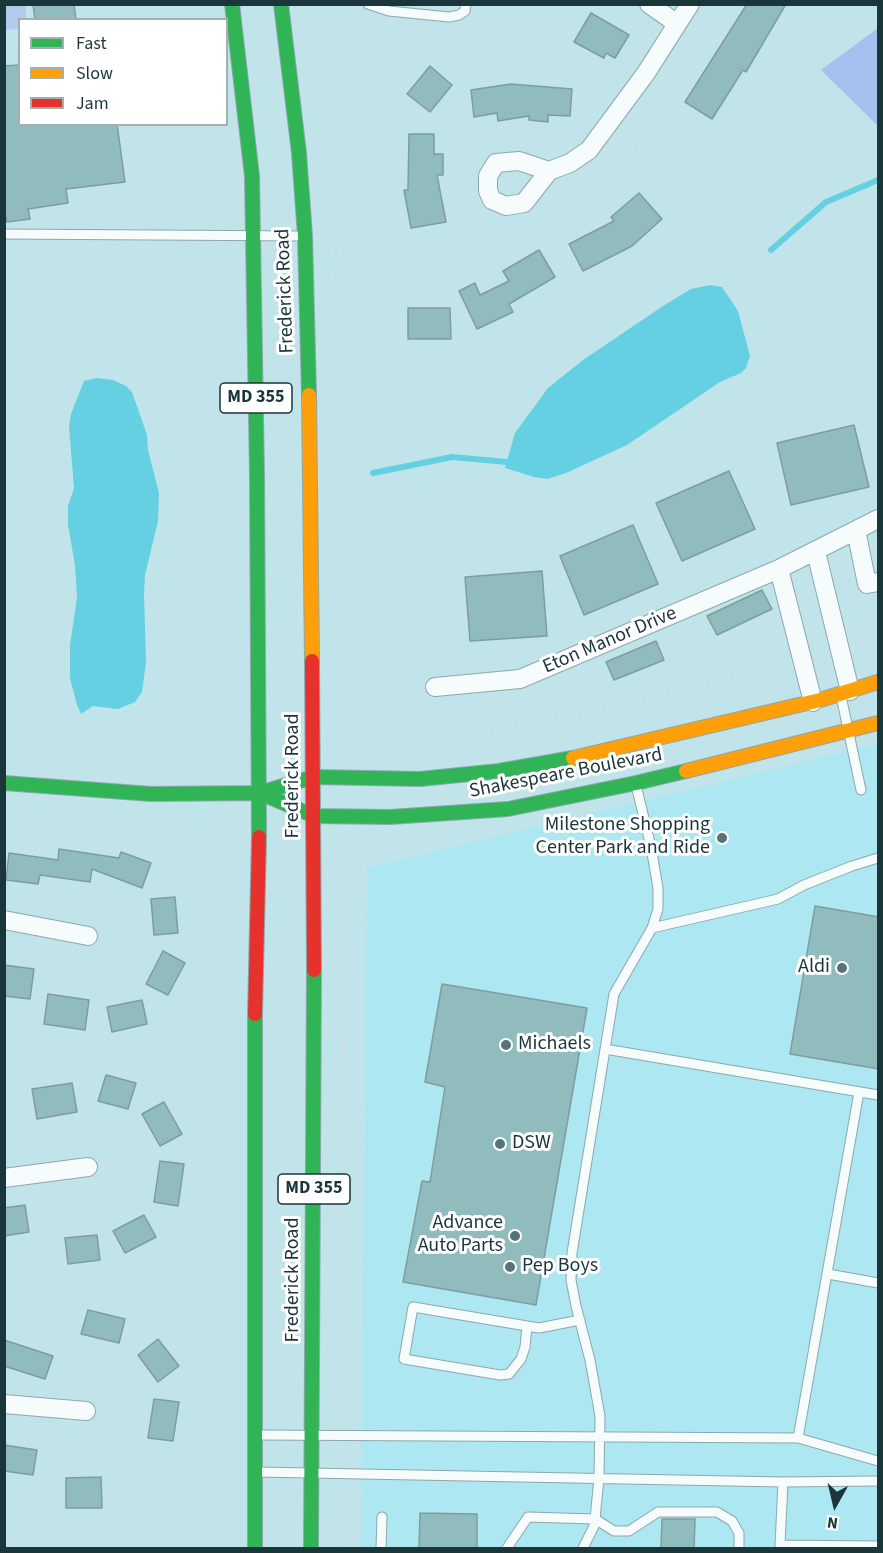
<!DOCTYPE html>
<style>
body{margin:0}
#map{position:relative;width:883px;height:1553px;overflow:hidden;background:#c0e4ea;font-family:"Source Sans 3",sans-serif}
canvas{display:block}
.frame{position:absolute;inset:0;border:6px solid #1b363a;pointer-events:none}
.legend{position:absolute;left:18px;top:18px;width:210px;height:108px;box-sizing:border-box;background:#fff;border:2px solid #a4afb0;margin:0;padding:8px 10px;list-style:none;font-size:18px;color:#1b363a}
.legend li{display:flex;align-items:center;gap:12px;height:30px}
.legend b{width:30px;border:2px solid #a4afb0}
.north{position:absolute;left:805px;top:1475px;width:60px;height:60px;-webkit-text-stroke:4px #fff;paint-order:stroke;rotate:188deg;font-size:16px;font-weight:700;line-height:24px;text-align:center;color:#1b363a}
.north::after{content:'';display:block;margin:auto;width:21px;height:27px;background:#1b363a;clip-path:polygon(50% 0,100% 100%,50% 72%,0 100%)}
</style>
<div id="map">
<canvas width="883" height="1553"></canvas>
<div class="frame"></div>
<ul class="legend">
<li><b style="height:8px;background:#30b455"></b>Fast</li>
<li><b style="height:8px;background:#ff9f0a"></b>Slow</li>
<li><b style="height:8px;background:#e5322d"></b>Jam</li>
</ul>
<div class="north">N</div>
</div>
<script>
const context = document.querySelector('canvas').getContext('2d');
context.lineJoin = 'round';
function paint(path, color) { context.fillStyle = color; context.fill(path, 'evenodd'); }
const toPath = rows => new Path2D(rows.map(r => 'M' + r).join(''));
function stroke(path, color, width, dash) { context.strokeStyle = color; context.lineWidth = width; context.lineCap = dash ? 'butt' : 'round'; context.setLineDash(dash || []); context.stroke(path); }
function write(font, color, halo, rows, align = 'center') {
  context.font = font + ' "Source Sans 3",sans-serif'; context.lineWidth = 6; context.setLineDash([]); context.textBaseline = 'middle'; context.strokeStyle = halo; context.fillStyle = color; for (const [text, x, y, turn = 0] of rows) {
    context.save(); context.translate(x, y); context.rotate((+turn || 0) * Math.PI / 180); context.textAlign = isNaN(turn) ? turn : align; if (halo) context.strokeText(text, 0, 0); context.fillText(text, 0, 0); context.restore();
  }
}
paint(toPath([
 [878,744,878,1548,361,1548,367,868]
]), '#ade7f2');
paint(toPath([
 [5,4,26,5,26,19,20,20,19,29,5,30]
]), '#b2cbeb');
paint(toPath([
 [878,28,878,126,821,70]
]), '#a3c0ee');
paint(toPath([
 [710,285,722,287,738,311,750,356,746,368,741,373,720,382,627,445,566,473,547,479,534,477,505,468,515,433,548,388,583,360,663,306,691,289],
 [97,378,113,380,126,386,132,392,147,435,148,450,159,493,158,521,145,575,144,594,146,662,142,692,135,702,118,709,93,706,81,714,77,705,70,678,70,645,77,598,75,565,68,525,68,506,74,488,69,426,71,414,84,381]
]), '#64d0e2');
stroke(toPath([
 [771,250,826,202,878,180],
 [373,473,452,457,507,462]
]), '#64d0e2', 6);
const building = toPath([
 [33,4,74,4,76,20,35,20,33,4],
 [747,4,786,4,746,72,743,70,712,119,685,102,747,4],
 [591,13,629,35,615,58,606,53,604,58,574,42,591,13],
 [20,65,20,124,117,124,125,182,66,189,68,203,28,209,30,219,7,222,4,207,4,66,20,65],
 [430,66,452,85,430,112,407,94,430,66],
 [511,84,572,89,570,116,548,115,548,122,529,120,529,116,498,121,497,113,474,117,471,90,511,84],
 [409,134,434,134,434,154,443,154,443,175,437,175,446,222,411,228,404,190,408,190,409,134],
 [639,193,662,219,632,246,583,271,569,244,614,221,611,217,639,193],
 [539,250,555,277,509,304,513,312,477,329,459,291,475,283,480,295,509,281,503,271,539,250],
 [408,308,450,308,451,339,408,339,408,308],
 [854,425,869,487,791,505,777,443,854,425],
 [729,471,755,529,682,561,656,503,729,471],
 [633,525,658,584,584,615,560,556,633,525],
 [542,571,547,636,470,641,465,577,542,571],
 [762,590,772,609,717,635,707,616,762,590],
 [656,641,664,660,614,680,606,662,656,641],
 [59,849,119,858,121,852,151,863,142,888,92,869,90,882,40,875,38,884,6,880,9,853,58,860,59,849],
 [175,897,178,933,154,935,151,899,175,897],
 [815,906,879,917,879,1069,790,1054,815,906],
 [163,951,185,963,168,995,146,984,163,951],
 [4,965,34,969,30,999,4,996,4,965],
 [442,984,587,1008,536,1305,403,1282,422,1181,430,1182,445,1087,425,1082,442,984],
 [48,994,89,1000,85,1030,44,1024,48,994],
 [142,1000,147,1024,112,1032,107,1007,142,1000],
 [106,1075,136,1083,128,1109,98,1101,106,1075],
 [72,1083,77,1112,37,1119,32,1089,72,1083],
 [164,1102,182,1134,160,1146,142,1114,164,1102],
 [160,1161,184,1164,178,1206,154,1202,160,1161],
 [25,1205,29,1232,4,1236,4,1208,25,1205],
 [144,1215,156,1237,125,1253,113,1231,144,1215],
 [97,1235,100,1260,68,1264,65,1238,97,1235],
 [88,1310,125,1319,119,1343,81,1334,88,1310],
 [158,1339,179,1366,158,1382,138,1355,158,1339],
 [4,1340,53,1356,45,1379,4,1366,4,1340],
 [154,1399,179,1402,173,1441,148,1438,154,1399],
 [4,1445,37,1450,33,1475,4,1471,4,1445],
 [101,1477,102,1508,66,1508,66,1478,101,1477],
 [420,1513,477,1514,477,1548,419,1548,420,1513],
 [662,1519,695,1519,694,1548,661,1548,662,1519]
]);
paint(building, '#91bcbe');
stroke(building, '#7f9c9e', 1.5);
const lane = toPath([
 [368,4,389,11,449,17,459,15,465,11,466,4],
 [4,234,302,236],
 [841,696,861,790],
 [652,928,778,899,804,885,852,866,878,858],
 [605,1049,878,1095],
 [828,1274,878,1283],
 [527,1326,525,1347,521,1359,509,1374,500,1375,404,1359,413,1307,539,1328,580,1320],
 [257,1435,798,1438,878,1461],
 [798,1438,859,1092],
 [257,1472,783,1482,878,1481],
 [783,1482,780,1545,878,1546],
 [381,1548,382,1517],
 [507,1548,528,1517,595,1519,614,1531,629,1531,658,1512,717,1512,732,1521,739,1533,739,1548],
 [583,1548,594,1526,595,1519,599,1478,600,1416,590,1360,576,1306,571,1280,572,1253,614,994,652,928,658,909,658,888,651,847,636,785]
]);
const street = toPath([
 [649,4,676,23],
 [549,171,519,161,496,163,488,176,488,191,492,200,506,206,524,203,549,171,570,163,589,150,646,73,690,4],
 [856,530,867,584,878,582],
 [816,552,850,691],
 [779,569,813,702],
 [435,687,520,679,779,569,878,519],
 [4,920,88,936],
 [4,1178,88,1167],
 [4,1404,86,1411]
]);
const fast = toPath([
 [232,4,252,176,257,476,259,837],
 [281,4,299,153,305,236,309,395],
 [4,783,151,794,260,793,313,777,420,779,499,771,573,758],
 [260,793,314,816,390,817,508,809,636,783,686,771],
 [255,1548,255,1014],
 [311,1548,314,970]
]);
const slow = toPath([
 [309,395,312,661],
 [573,758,820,700,878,682],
 [686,771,878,723]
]);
const jam = toPath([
 [312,661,314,970],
 [255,1014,259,837]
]);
stroke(lane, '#8ca8ad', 11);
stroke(street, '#8ca8ad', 20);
stroke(fast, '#8ca8ad', 16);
stroke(slow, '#8ca8ad', 16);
stroke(jam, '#8ca8ad', 16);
stroke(toPath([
 [312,4,320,54,336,250,340,718,342,748,351,757],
 [621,137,715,215,718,237,782,319,807,357],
 [856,644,878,640],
 [341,734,415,736,466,734,541,723,600,710,731,677,785,661],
 [346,1424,347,1399,339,1378,342,1185,340,904,344,847,350,838],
 [345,1463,345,1446],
 [338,1548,338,1515,344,1504,345,1485]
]), '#cedadc', 4, [1.5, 4.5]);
stroke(lane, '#f6fbfc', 9);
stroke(street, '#f6fbfc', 18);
stroke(fast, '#30b455', 14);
stroke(slow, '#ff9f0a', 14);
stroke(jam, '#e5322d', 14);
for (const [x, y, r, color] of [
 [722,838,6,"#557378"],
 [842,968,6,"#557378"],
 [506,1045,6,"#557378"],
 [500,1144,6,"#557378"],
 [515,1236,6,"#557378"],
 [510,1267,6,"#557378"]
]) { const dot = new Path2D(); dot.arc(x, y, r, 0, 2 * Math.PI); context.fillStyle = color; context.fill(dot); stroke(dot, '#fff', 2); }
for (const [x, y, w] of [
 [256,398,72],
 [314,1189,72]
]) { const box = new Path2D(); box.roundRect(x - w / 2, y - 15, w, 30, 4.5); context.fillStyle = '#fff'; context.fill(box); stroke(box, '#1b363a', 1.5); }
write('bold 18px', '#1b363a', null, [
 ["MD 355",256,398],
 ["MD 355",314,1189]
]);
write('20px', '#1b363a', '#fff', [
 ["Frederick Road",286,291,-92],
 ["Eton Manor Drive",610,641,-23],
 ["Shakespeare Boulevard",566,774,-11],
 ["Frederick Road",294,776,-90],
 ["Frederick Road",294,1280,-90]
]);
write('20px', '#1b363a', '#fff', [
 ["Milestone Shopping",710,826],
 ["Center Park and Ride",710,849],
 ["Aldi",830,968],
 ["Michaels",518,1045,"left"],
 ["DSW",512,1144,"left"],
 ["Advance",503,1224],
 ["Auto Parts",503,1247],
 ["Pep Boys",522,1267,"left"]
], 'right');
</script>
